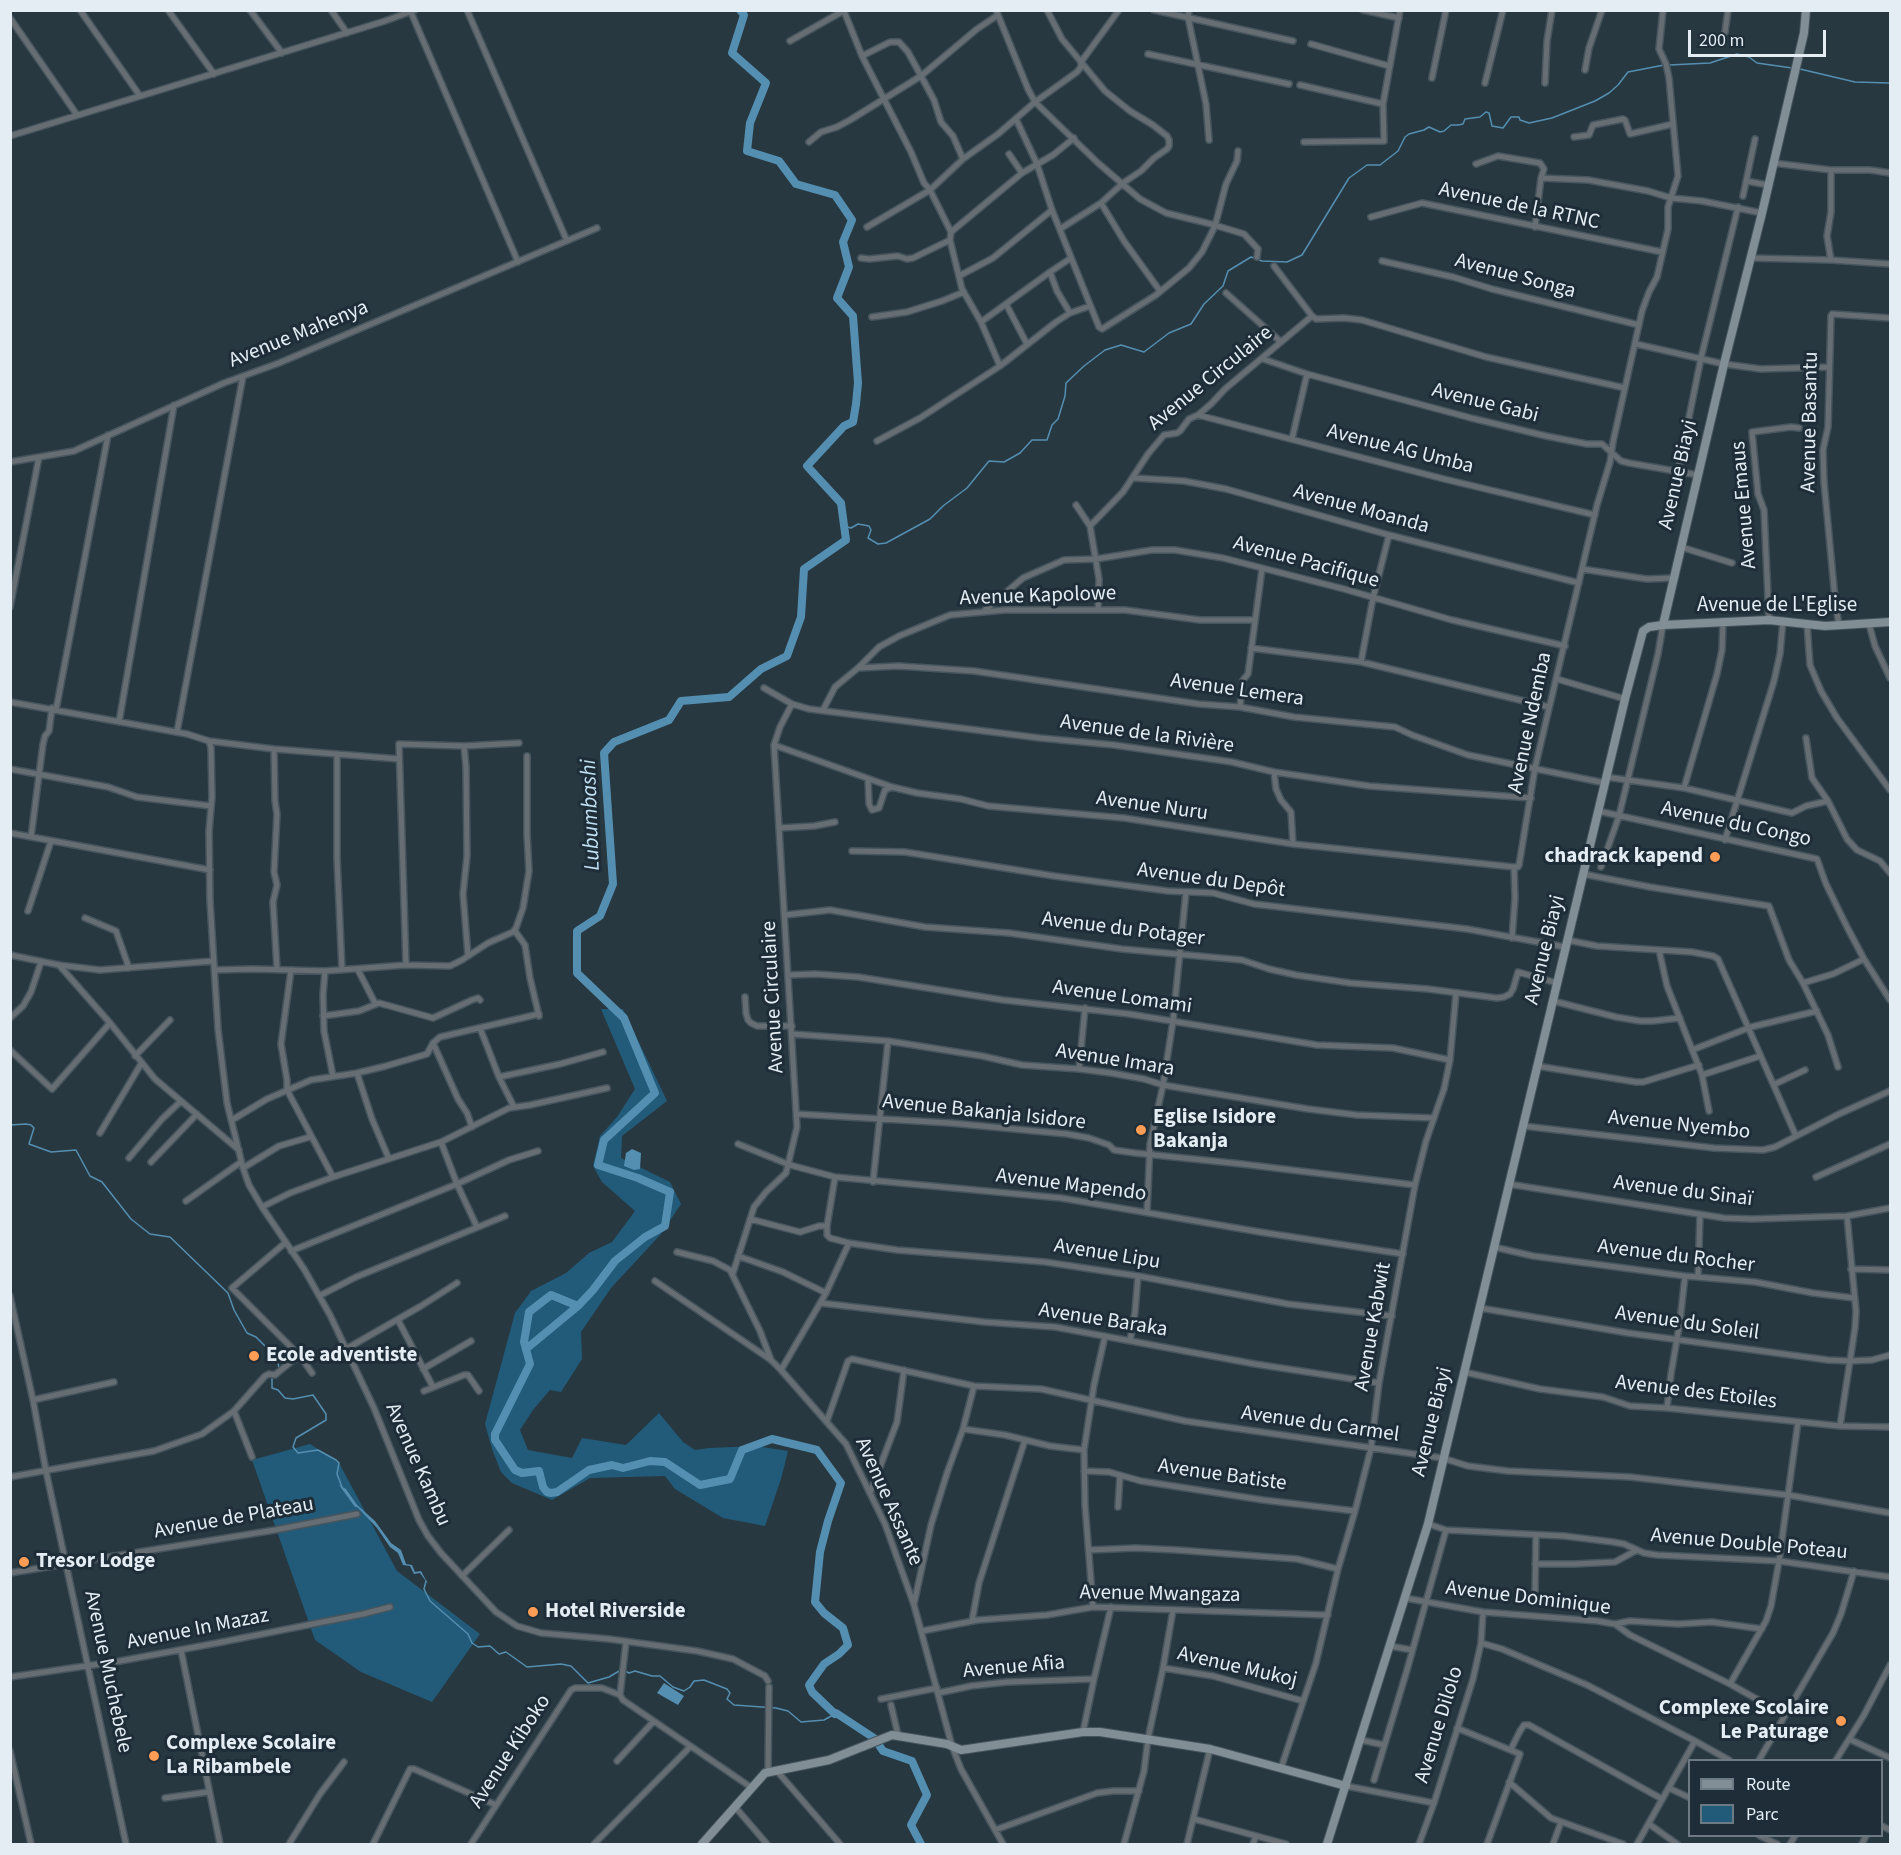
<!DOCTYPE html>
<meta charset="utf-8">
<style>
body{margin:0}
#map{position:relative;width:1901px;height:1855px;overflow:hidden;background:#283841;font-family:"Source Sans 3",sans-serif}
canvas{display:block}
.frame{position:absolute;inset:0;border:12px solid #e4edf4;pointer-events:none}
.legend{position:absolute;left:1688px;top:1759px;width:195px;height:78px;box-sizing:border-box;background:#1e2d37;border:2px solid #6d7a83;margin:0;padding:8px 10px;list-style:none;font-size:18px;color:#e4edf4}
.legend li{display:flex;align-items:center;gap:12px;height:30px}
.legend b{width:30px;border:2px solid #6d7a83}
.scale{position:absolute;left:1688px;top:30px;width:138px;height:27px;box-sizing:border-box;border:3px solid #e4edf4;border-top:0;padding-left:8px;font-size:18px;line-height:21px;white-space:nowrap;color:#e4edf4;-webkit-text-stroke:4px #1e2d37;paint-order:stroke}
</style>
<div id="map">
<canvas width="1901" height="1855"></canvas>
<div class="frame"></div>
<ul class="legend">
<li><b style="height:8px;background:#828e96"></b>Route</li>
<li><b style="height:16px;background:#225b79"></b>Parc</li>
</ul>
<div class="scale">200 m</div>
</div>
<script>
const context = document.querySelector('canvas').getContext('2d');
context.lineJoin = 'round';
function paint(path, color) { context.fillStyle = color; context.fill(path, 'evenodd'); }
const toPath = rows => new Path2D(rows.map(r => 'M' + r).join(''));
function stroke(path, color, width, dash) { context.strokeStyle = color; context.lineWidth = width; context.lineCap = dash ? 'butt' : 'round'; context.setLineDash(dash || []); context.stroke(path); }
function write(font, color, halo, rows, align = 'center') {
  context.font = font + ' "Source Sans 3",sans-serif'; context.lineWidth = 6; context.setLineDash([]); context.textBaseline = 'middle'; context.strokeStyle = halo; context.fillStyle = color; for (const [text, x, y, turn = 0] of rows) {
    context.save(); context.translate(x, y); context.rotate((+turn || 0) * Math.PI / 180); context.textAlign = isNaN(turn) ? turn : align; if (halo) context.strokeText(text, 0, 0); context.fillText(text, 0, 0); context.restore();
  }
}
paint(toPath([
 [601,1009,623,1009,667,1101,622,1136,621,1158,670,1182,681,1204,661,1234,611,1288,581,1332,582,1359,561,1392,550,1390,533,1410,520,1430,528,1450,572,1458,582,1438,626,1445,659,1413,683,1442,695,1450,709,1448,756,1446,788,1451,781,1479,765,1526,723,1518,675,1489,665,1476,590,1478,552,1500,512,1483,501,1472,492,1449,485,1424,515,1313,531,1291,566,1273,589,1253,612,1242,635,1211,602,1182,593,1166,600,1136,617,1117,635,1089],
 [310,1444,339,1463,397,1571,480,1634,432,1702,361,1672,315,1640,252,1460]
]), '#225b79');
paint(toPath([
 [632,1149,641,1153,640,1169,634,1170,624,1166,626,1153],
 [339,1485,346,1489,357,1505,375,1521,391,1543,401,1550,406,1564,412,1565,415,1572,421,1571,428,1584,420,1573,414,1574,410,1566,403,1565,398,1553,390,1547,377,1528,361,1511,357,1507,355,1507],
 [664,1683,684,1696,678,1705,657,1693]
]), '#548fb1');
stroke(toPath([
 [1669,65,1710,63,1737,54,1749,57,1757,63,1792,68],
 [1800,69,1855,82,1890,83],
 [844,526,851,528,858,524,869,526,871,530,868,538,878,544,886,543,930,519,943,506,967,488,989,461,1004,462,1020,453,1032,440,1047,440,1052,425,1058,419,1065,396,1066,383,1084,366,1105,350,1121,345,1144,352,1169,333,1191,324,1204,304,1223,286,1228,271,1251,257,1262,261,1287,262,1302,255,1349,178,1367,165,1380,165,1398,151,1405,137,1409,134,1424,130,1429,127,1440,132,1444,131,1451,125,1458,125,1463,124,1465,119,1480,117,1486,112,1489,113,1492,126,1503,128,1511,117,1519,117,1520,120,1529,123,1552,118,1595,101,1609,93,1618,85,1628,72,1664,65],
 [10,1125,26,1124,31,1125,34,1128,29,1144,51,1152,76,1150,90,1176,102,1182,131,1219,150,1234,170,1237,228,1293,234,1310,247,1333,256,1337,277,1358,279,1368,275,1371],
 [272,1378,272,1388,278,1390,285,1398,293,1399,313,1395,326,1414,326,1420,296,1438,293,1447,298,1453,318,1450,336,1460,339,1463,337,1474,342,1487],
 [426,1581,424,1589,430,1601,468,1634,472,1643,478,1647,490,1646,499,1654,506,1652,527,1667,561,1664,571,1666,588,1683,609,1677,621,1670],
 [625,1671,629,1673,635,1671,652,1676,660,1676,673,1687,684,1691,690,1687,694,1681,704,1680,727,1689,730,1693,727,1699,734,1705,776,1708,788,1711,801,1722,824,1720,835,1714]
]), '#548fb1', 1.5);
stroke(toPath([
 [740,10,744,15,732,53,766,83,750,123,747,151,779,161,796,184,835,195,852,220,843,242,849,267,837,298,853,316,858,383,856,404,853,422,844,426,807,466,841,503,846,540,804,569,801,617,787,656,761,669,729,697,681,701,669,720,614,742,604,753,613,884,600,916,577,931,577,973,624,1018,655,1093,604,1140,598,1165,638,1178,670,1192,665,1226,645,1237,615,1261,593,1290,578,1306,551,1295,529,1312,524,1342,530,1364,495,1434,495,1440,515,1470,522,1473,539,1471,543,1487,547,1492,551,1493,557,1492,589,1470,612,1465,623,1468,650,1461,665,1462,700,1485,730,1479,742,1450,772,1439,817,1450,841,1483,828,1521,820,1552,815,1602,824,1613,843,1628,848,1645,839,1654,824,1664,809,1685,812,1692,835,1714,836,1713,874,1738,883,1751,912,1761,927,1795,911,1825,921,1844],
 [526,1349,578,1306]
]), '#548fb1', 8);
const street = toPath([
 [80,10,140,96],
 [168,10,214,74],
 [250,10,282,53],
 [331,10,347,33],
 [410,10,518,262],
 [467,10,567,241],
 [996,10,1028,89,1035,102,1098,163,1140,199,1166,213,1211,224,1244,234,1258,249,1257,257],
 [1047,10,1062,39,1105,91,1130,111,1153,125,1167,136,1169,140,1169,146,1167,149,1154,158,1141,171,1123,183,1101,203,1124,241,1160,291],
 [1154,10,1293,41],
 [1189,10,1188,17,1206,104,1209,140],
 [1363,10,1399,18],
 [844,11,862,56,911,152,924,183,930,190,951,232],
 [10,18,77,115],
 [1725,32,1728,10],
 [790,41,845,10],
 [1311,44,1389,66],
 [1148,54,1289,84],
 [862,56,890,42,899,42,908,52,934,100,941,122,953,136,963,159,930,190,867,227],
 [1585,70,1589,48,1602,10],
 [1432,78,1446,10],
 [1485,83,1503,10],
 [1545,83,1547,41,1552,10],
 [1300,85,1383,104],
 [1016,119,1037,164,1052,210,1099,327,1102,329,1156,295,1189,268,1202,252,1215,226,1226,184,1237,161,1238,151],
 [10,136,385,21,415,10],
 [1574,137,1589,135,1593,125,1623,119,1625,120,1630,134,1673,124],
 [809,142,821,132,837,127,850,120,921,76,977,29,998,15],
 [1304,142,1384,141,1383,104,1400,10],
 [1009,154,1022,173,1053,155,1074,138],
 [963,159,998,134,1035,102,1077,72,1081,67,1081,62,1119,10],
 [1773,163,1831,170,1870,170,1890,173],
 [1476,164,1498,156,1540,163,1544,169,1541,178],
 [1831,170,1831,212,1827,236,1831,260],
 [1746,181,1768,185],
 [1743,196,1755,139],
 [1371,217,1422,203,1662,252],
 [1535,227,1541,178,1588,180,1648,191,1671,198,1702,201,1762,213],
 [1060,229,1101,203],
 [861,258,869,259,898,256,907,259,913,258,950,240],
 [1750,258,1831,260,1890,264],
 [1382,261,1453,277,1492,289,1639,325],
 [1274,266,1312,316,1316,319,1344,318,1362,320,1486,357,1625,388],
 [959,276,993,258,1052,210],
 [1226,293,1281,342],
 [1006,304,1027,344],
 [1070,313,1057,291,1050,272,1071,258],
 [872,317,907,312,942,301,964,292],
 [981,322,1050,272],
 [1636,344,1724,364,1761,369,1828,367],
 [1263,359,1307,374,1471,418,1546,436,1587,444,1602,444,1621,461,1629,463,1698,475],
 [1000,366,981,322,962,289,950,240,951,232,1022,173],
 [1198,415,1444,479,1595,515],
 [1292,439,1307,374],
 [877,441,920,418,1000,366,1056,322,1070,313,1090,306],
 [10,462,74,451,224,383,279,363,597,228],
 [1678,472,1701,358,1738,207],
 [1134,478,1184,481,1226,489,1389,535,1579,583],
 [1076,505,1090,526,1099,579,1098,610],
 [1090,526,1123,492,1148,454,1164,435,1177,433,1180,431,1189,419,1198,415,1211,404,1225,389,1312,316],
 [1681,547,1732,563],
 [1582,569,1647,579,1673,578],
 [10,607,39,457],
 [984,611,1023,578,1064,560,1096,559,1152,550,1175,550,1223,558,1344,589,1452,620,1565,646],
 [1769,620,1764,510,1758,494,1752,432,1791,427,1799,428],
 [1807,624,1810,665,1821,691,1837,718,1890,790],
 [1869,624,1875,646,1890,678],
 [1839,626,1835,599,1824,482,1823,450,1828,427,1831,316,1832,314,1890,318],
 [1251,648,1361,662,1549,707],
 [1361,662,1373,598,1389,535],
 [858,668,898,666,974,671,1199,704,1240,707,1294,717,1395,727,1412,735,1468,755,1605,783],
 [1557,679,1625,699],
 [764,688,792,704,809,709,1040,738,1114,745,1232,762,1274,772,1369,786,1531,798],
 [10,702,187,734,209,741,274,749,399,759],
 [1240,707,1243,680,1248,674,1262,569],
 [56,710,108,435],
 [823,710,835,687,858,668,879,647,899,636,950,615,1005,610,1125,610,1200,620,1255,620],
 [119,722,174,405],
 [177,732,243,376],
 [1806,738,1812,778,1828,801,1847,839,1857,850,1880,861,1890,873],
 [209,741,211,748,212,797,209,831,210,901,218,1029,227,1103,243,1168,249,1185,262,1207,304,1269,330,1315,374,1408,419,1520,428,1536,441,1553,496,1612,517,1626,541,1633,609,1639,697,1651,733,1659,765,1676,768,1681],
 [774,745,892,787,917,793,961,799,988,806,1124,818,1293,844,1514,867],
 [464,746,466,767,467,856,463,894,468,956],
 [274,749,275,801,277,814,274,872,277,885,273,902,277,969],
 [337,754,337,858,342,970],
 [10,769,108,787,137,797,211,806],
 [1274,772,1276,789,1281,800,1291,812,1293,844],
 [1606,777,1684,788,1792,813,1806,806,1828,801],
 [868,779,869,804,872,810,879,808,885,790,892,787],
 [1684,788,1717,674,1722,650,1723,622],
 [1598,811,1817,859,1826,884,1847,927,1864,959,1890,1000],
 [780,828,814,826,835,822],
 [10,833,210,870],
 [31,837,43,744,45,736,49,731,52,708],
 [1725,840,1774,681,1780,654,1783,621],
 [852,851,905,852,1054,876,1168,891,1213,893,1254,904,1467,929,1565,947],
 [1601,867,1619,816,1658,654,1663,625],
 [1583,874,1650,887,1769,906,1789,960,1803,983,1828,1035,1838,1067],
 [28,911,51,841],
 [785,915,830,910,925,927,1009,933,1122,949,1242,960,1269,969,1296,975,1350,983,1428,989,1497,998,1504,997,1510,994,1513,989,1518,972,1557,983],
 [85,918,116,931,129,968],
 [515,931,525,945,530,978,539,1016],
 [1512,938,1515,898,1514,867,1518,867,1519,865,1535,768,1597,505,1610,462,1613,442,1642,311,1649,292,1657,277,1668,229,1668,207,1678,176,1669,78,1666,64,1659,49,1663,10],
 [1567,940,1597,946,1692,952,1713,956,1718,959,1796,1136],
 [1659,950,1667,986,1702,1075,1709,1111],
 [10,955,59,965,100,970,213,961],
 [59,965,110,1023,155,1079,239,1150],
 [406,965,399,744,464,746,519,743],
 [215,970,253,969,325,971,406,965,450,966,462,960,488,943,513,932,516,928,523,908,529,871,527,835,527,756],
 [291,970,281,1044,287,1080,287,1090,333,1177],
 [358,970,375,1003],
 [325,971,323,995,324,1031,333,1076],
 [789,975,815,974,858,977,1003,1000,1129,1014,1317,1045,1393,1048,1450,1060],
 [1803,983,1833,974,1864,959],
 [745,997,746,1013,748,1020,751,1023,757,1026,792,1026],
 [1553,1001,1616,1017,1640,1021,1653,1021,1680,1018],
 [323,1016,359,1011,379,1003,433,1018,472,1000,478,998,480,1000],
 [10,1018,23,1006,31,992,41,962],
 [480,1028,499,1077,514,1107],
 [792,1034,888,1041,982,1056,1022,1065,1079,1069,1111,1073,1144,1079,1163,1085,1308,1109,1357,1115,1433,1118],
 [433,1043,458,1099,467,1113,472,1127],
 [10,1050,52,1089,110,1023],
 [1692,1050,1751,1027,1817,1011],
 [135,1056,170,1020],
 [1537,1066,1636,1082,1643,1082,1699,1065],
 [1079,1069,1085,1008],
 [357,1073,372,1119,389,1159],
 [1702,1075,1760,1056],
 [499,1077,560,1064,603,1052],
 [1775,1084,1805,1070],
 [797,1114,950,1123,1067,1134,1089,1138,1109,1145,1114,1150,1135,1153,1242,1164,1415,1185],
 [232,1120,267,1099,311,1080,357,1073,386,1066,427,1054,433,1043,440,1037,539,1014],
 [1523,1126,1714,1148,1763,1150,1775,1147,1839,1114,1890,1091],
 [100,1133,141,1064],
 [441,1142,457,1184,477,1227],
 [738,1144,790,1165,835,1177,1061,1198,1260,1232,1403,1254],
 [129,1158,162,1119,181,1101],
 [151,1162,197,1114],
 [243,1168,279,1146,310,1137],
 [835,1177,827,1226,827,1235,830,1238,849,1243,897,1250,1045,1262,1138,1276,1288,1304,1392,1316],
 [1816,1177,1890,1144],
 [873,1182,888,1041],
 [1508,1184,1724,1218,1752,1219,1847,1216,1890,1208],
 [186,1201,241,1162],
 [262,1207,290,1193,333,1177,441,1142,509,1108,530,1105,607,1088],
 [1147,1212,1150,1144,1163,1085,1173,1021,1186,892],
 [750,1219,800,1232,819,1226,827,1226],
 [285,1243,232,1288,301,1357,312,1373],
 [1494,1247,1533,1256,1685,1276,1755,1282,1813,1293,1854,1298],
 [291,1251,457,1184,509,1160,538,1151],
 [677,1252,713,1261,730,1270,760,1331,771,1360],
 [738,1256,783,1272,826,1293],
 [1851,1269,1890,1270],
 [733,1273,754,1207,766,1192,786,1173,797,1127,774,745,780,727,792,704],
 [1698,1277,1700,1215],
 [655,1281,771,1360,781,1370,846,1444,885,1524,914,1605,952,1746,961,1769,1003,1844],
 [10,1296,33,1400,46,1471,126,1844],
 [319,1296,356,1277,505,1216],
 [820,1303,984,1322,1055,1327,1255,1364,1379,1383],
 [1480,1308,1628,1333,1828,1360,1850,1361,1872,1360,1890,1355],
 [398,1320,433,1387],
 [1130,1341,1135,1312,1138,1276],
 [346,1349,421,1306,457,1283],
 [423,1369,471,1341],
 [781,1370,826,1293,849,1243],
 [1464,1372,1540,1389,1603,1397,1630,1406,1667,1408,1840,1426,1890,1427],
 [424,1391,464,1375,468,1375,479,1391],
 [33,1400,114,1382],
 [1667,1408,1671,1374,1680,1321,1685,1276],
 [234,1411,252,1457],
 [827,1421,848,1361,852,1359,974,1386,1041,1389,1185,1421,1442,1458,1468,1466,1508,1471,1630,1477,1788,1495,1890,1513],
 [1840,1426,1855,1328,1856,1311,1847,1216],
 [963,1429,1005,1435,1050,1446,1084,1450],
 [1084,1471,1109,1472,1141,1481,1263,1500,1355,1511],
 [10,1477,154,1451,202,1434,234,1411,265,1376,269,1374,275,1375,292,1361,301,1357],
 [870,1493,897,1422,904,1370],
 [1118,1507,1120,1475],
 [1428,1524,1446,1530,1564,1536,1613,1542,1624,1544,1644,1553,1657,1555,1779,1561,1890,1577],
 [1089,1550,1136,1548,1177,1550,1297,1559,1338,1569],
 [1535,1564,1575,1564,1615,1562,1637,1550],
 [10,1573,275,1530,357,1514],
 [462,1576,509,1530],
 [1535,1593,1536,1535],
 [1405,1598,1483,1612,1597,1621,1615,1624,1630,1635,1730,1684,1785,1715],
 [914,1604,931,1525,947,1473,963,1429,974,1386],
 [1093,1607,1085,1505,1084,1450,1094,1385,1105,1336],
 [972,1621,979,1583,1025,1440],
 [1615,1624,1630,1621,1678,1624,1712,1622,1762,1629],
 [922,1631,978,1620,1047,1615,1093,1607,1328,1615],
 [626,1642,620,1695,623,1700,752,1788],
 [1481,1643,1502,1649,1587,1685,1695,1741],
 [1390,1646,1412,1650],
 [181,1650,220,1844],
 [1163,1668,1213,1676,1303,1701],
 [10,1677,120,1661,217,1643,363,1614,390,1607],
 [1730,1684,1766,1621,1771,1606,1779,1561,1798,1422],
 [938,1693,971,1686,1007,1682,1094,1679],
 [881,1699,937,1688],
 [891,1705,898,1735],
 [1457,1728,1520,1754,1487,1844],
 [1083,1732,1094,1679,1111,1607],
 [1849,1739,1890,1758],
 [1361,1740,1384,1745],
 [1511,1749,1520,1731,1524,1725,1529,1725,1662,1799],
 [10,1751,31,1844],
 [1759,1760,1833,1633,1841,1614,1854,1571],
 [1836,1760,1864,1715,1890,1665],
 [617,1761,653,1722],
 [1281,1768,1316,1663,1338,1569,1355,1511,1371,1448,1379,1383,1415,1185,1426,1141,1444,1089,1450,1060,1456,993],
 [777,1771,840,1844],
 [768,1772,769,1687],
 [1374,1780,1407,1670,1446,1530],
 [1509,1782,1551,1818,1623,1844],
 [1346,1786,1434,1803],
 [1669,1788,1690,1798],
 [165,1798,208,1792],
 [736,1808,767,1844],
 [1194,1819,1286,1844],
 [1649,1824,1677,1844],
 [1882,1826,1890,1830],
 [995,1830,1097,1793,1113,1791,1139,1791],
 [1760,1836,1777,1844],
 [289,1844,320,1794,344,1762],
 [373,1844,410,1769,414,1769,496,1805],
 [471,1844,571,1690,575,1688,602,1688,620,1695],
 [594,1844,690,1747],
 [1124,1844,1144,1771,1148,1739,1163,1668,1173,1610],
 [1187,1844,1210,1749],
 [1253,1844,1256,1836],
 [1419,1844,1434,1803,1473,1679,1481,1643,1483,1612],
 [1553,1844,1561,1822],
 [1637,1844,1695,1741,1729,1760],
 [1790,1844,1795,1836],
 [1862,1844,1866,1836]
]);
const secondary = toPath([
 [1663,625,1724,364,1762,213,1804,33,1806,10],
 [702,1844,765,1773,829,1760,892,1735,947,1744,961,1750,1083,1732,1100,1732,1210,1749,1346,1786],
 [1327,1844,1428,1524,1625,699,1643,631,1649,627,1663,625,1769,620,1825,626,1890,622]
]);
stroke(street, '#46555e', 8);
stroke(secondary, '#46555e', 10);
stroke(street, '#676e73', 5);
stroke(secondary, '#828e96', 8);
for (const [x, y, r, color] of [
 [1715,857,6,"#fd9d55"],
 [1141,1130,6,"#fd9d55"],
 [254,1356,6,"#fd9d55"],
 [24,1562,6,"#fd9d55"],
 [533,1612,6,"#fd9d55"],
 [1841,1721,6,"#fd9d55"],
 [154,1756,6,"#fd9d55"]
]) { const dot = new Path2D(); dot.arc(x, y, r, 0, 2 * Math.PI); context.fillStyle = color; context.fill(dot); stroke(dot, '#1e2d37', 2); }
write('21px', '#e4edf4', '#1e2d37', [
 ["Avenue de la RTNC",1519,207,12],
 ["Avenue Songa",1515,277,15],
 ["Avenue Mahenya",299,335,-22],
 ["Avenue Circulaire",1211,379,-39],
 ["Avenue Gabi",1485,404,14],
 ["Avenue Basantu",1811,422,-89],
 ["Avenue AG Umba",1400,450,14],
 ["Avenue Biayi",1679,475,-77],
 ["Avenue Emaus",1745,505,-95],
 ["Avenue Moanda",1361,510,15],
 ["Avenue Pacifique",1306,563,15],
 ["Avenue Kapolowe",1038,597,-2],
 ["Avenue de L'Eglise",1777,606],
 ["Avenue Lemera",1237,691,8],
 ["Avenue Ndemba",1531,723,-78],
 ["Avenue de la Rivière",1147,735,8],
 ["Avenue Nuru",1152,807,8],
 ["Avenue du Congo",1736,825,12],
 ["Avenue du Depôt",1211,881,8],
 ["Avenue du Potager",1123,930,7],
 ["Avenue Biayi",1546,950,-76],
 ["Avenue Circulaire",774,997,-93],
 ["Avenue Lomami",1122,998,8],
 ["Avenue Imara",1115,1061,9],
 ["Avenue Bakanja Isidore",984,1113,6],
 ["Avenue Nyembo",1679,1126,6],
 ["Avenue Mapendo",1071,1186,7],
 ["Avenue du Sinaï",1683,1192,7],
 ["Avenue Lipu",1107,1255,9],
 ["Avenue du Rocher",1676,1257,7],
 ["Avenue Baraka",1103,1321,9],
 ["Avenue du Soleil",1687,1324,8],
 ["Avenue Kabwit",1374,1327,-80],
 ["Avenue des Etoiles",1696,1393,7],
 ["Avenue Biayi",1433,1422,-76],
 ["Avenue du Carmel",1320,1425,8],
 ["Avenue Kambu",417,1465,66],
 ["Avenue Batiste",1222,1476,8],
 ["Avenue Assante",888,1502,66],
 ["Avenue de Plateau",234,1519,-10],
 ["Avenue Double Poteau",1749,1545,5],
 ["Avenue Mwangaza",1160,1595,1],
 ["Avenue Dominique",1528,1599,7],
 ["Avenue In Mazaz",198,1630,-11],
 ["Avenue Afia",1014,1668,-5],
 ["Avenue Mukoj",1237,1668,13],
 ["Avenue Muchebele",107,1672,78],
 ["Avenue Dilolo",1440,1725,-73],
 ["Avenue Kiboko",511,1752,-57]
]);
write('bold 21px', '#e4edf4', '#1e2d37', [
 ["chadrack kapend",1703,857,"right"],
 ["Eglise Isidore",1153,1118],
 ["Bakanja",1153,1142],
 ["Ecole adventiste",266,1356],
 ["Tresor Lodge",36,1562],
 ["Hotel Riverside",545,1612],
 ["Complexe Scolaire",1829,1709,"right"],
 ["Le Paturage",1829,1733,"right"],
 ["Complexe Scolaire",166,1744],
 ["La Ribambele",166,1768]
], 'left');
write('italic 22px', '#c0e0f4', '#1e2d37', [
 ["Lubumbashi",592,815,-92]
]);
</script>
